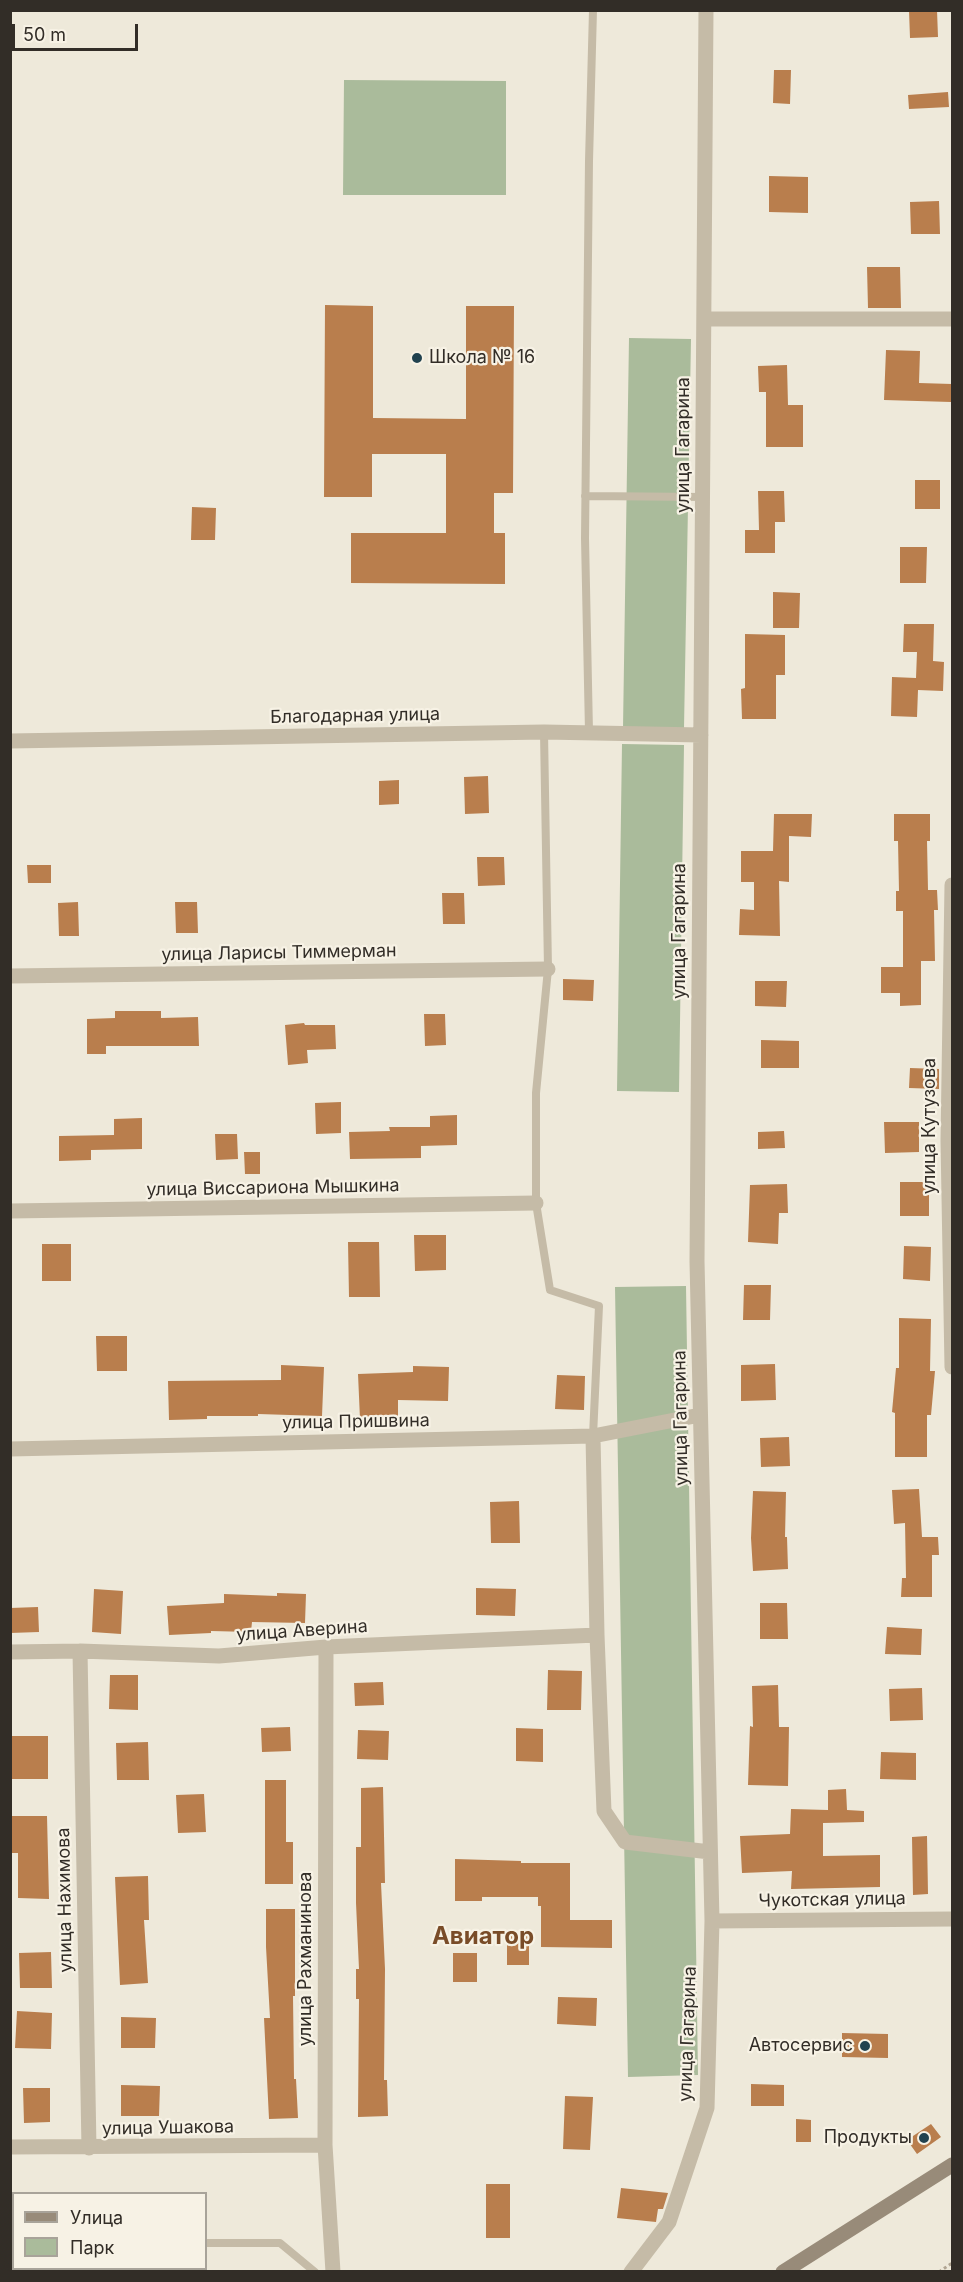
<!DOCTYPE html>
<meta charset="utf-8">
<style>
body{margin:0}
#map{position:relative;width:963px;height:2282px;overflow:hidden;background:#eee9da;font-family:Inter,sans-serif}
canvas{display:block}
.frame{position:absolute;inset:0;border:12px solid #322d27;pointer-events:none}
.legend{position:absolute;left:12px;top:2192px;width:195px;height:78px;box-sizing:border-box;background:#f7f2e5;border:2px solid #a8a399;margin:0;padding:8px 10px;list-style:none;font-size:18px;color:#322d27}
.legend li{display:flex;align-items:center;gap:12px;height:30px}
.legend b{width:30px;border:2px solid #a8a399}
.scale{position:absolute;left:12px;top:24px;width:126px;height:27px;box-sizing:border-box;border:3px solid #322d27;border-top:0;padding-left:8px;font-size:18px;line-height:21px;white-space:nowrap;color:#322d27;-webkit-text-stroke:4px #f7f2e5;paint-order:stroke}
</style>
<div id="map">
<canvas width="963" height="2282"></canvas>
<div class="frame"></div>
<ul class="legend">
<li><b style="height:8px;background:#988b79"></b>Улица</li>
<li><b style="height:16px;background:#aabb9b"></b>Парк</li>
</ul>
<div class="scale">50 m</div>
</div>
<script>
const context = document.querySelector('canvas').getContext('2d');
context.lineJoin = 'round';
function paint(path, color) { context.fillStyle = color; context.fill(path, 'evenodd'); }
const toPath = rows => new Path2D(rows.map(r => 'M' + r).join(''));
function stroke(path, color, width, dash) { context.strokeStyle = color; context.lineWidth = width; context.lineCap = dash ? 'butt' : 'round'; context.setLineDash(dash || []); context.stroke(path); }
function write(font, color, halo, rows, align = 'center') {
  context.font = font + ' Inter,sans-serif'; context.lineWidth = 4.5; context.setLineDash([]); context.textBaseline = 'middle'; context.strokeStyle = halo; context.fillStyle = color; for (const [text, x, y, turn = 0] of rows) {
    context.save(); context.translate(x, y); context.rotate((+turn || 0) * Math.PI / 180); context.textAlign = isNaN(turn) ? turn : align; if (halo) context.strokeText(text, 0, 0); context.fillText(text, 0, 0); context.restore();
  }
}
paint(toPath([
 [344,80,506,81,506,195,343,195],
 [629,338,691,339,684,728,623,728],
 [622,744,684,745,679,1092,617,1091],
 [686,1286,698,2075,628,2077,615,1287]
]), '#aabb9b');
paint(toPath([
 [909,10,937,10,938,37,910,38],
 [774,70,791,70,790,104,773,103],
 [948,92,949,107,909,109,908,95],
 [769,176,808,177,808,213,769,212],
 [939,201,940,234,911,234,910,202],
 [867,267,900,267,901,308,868,308],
 [325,305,373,306,373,418,466,419,466,306,514,306,513,493,494,493,494,533,505,533,505,584,351,583,351,533,446,533,446,454,372,454,372,497,324,497],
 [886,350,920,351,919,383,952,384,951,402,884,400],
 [787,365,788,405,803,405,803,447,766,447,766,392,759,392,758,366],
 [915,480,940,480,940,509,915,509],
 [758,491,784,491,785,522,775,522,775,553,745,553,745,530,759,530],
 [192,507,216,508,215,540,191,540],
 [900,547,927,547,926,583,900,583],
 [773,592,800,593,799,628,773,628],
 [904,624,934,624,933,661,944,662,943,691,918,690,917,717,891,716,892,677,916,678,917,652,903,652],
 [745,634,785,635,785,675,776,675,776,719,742,719,741,689,745,688],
 [488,776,489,813,465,814,464,777],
 [399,780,399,804,379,805,379,781],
 [774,814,812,814,811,837,789,836,789,882,779,881,780,936,739,935,740,909,754,910,754,882,741,882,741,851,773,851],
 [894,814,930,814,930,841,927,841,928,890,937,890,938,910,934,910,935,961,921,961,921,1005,900,1006,900,993,881,993,881,967,903,967,903,911,896,911,896,891,899,891,898,841,894,841],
 [477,857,504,857,505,885,478,886],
 [27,865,51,865,51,883,28,883],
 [442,893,464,893,465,924,443,924],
 [78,902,79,936,59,936,58,903],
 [175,902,197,902,198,933,176,933],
 [563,979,594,980,593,1001,563,1000],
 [755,981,787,981,786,1007,755,1006],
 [115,1011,161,1011,161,1018,198,1017,199,1046,106,1046,106,1054,87,1054,87,1019,115,1018],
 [424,1014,445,1014,446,1045,425,1046],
 [304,1023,305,1025,335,1025,336,1049,307,1050,308,1063,288,1065,285,1025],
 [761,1040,799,1041,799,1068,761,1068],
 [910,1068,939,1069,939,1089,909,1088],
 [341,1102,341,1133,316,1134,315,1103],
 [457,1115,457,1145,421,1146,421,1158,350,1159,349,1132,390,1131,389,1127,430,1127,430,1116],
 [142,1118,142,1149,91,1150,91,1160,59,1161,59,1136,114,1135,114,1119],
 [884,1122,919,1122,919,1152,885,1153],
 [784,1131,785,1148,758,1149,758,1132],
 [215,1134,237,1134,238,1159,216,1160],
 [244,1152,260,1152,260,1174,245,1174],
 [900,1182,929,1182,929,1216,900,1216],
 [787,1184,788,1213,779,1213,778,1244,748,1242,750,1185],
 [414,1235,446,1235,446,1270,415,1271],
 [348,1242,379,1242,380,1297,349,1297],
 [42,1244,71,1244,71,1281,42,1281],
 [904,1246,931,1247,930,1281,903,1279],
 [744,1285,771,1285,770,1320,743,1320],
 [899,1318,931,1319,930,1371,935,1371,931,1415,927,1415,927,1457,895,1457,895,1413,892,1412,896,1368,899,1368],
 [96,1336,127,1336,127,1371,97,1371],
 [775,1364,776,1400,741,1401,741,1365],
 [281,1365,324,1367,322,1416,258,1414,258,1416,207,1416,207,1419,169,1420,168,1381,281,1380],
 [413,1366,449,1367,448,1401,398,1400,398,1417,360,1419,358,1374,413,1372],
 [557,1375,585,1376,584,1410,555,1409],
 [789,1437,790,1466,761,1467,760,1438],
 [919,1489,922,1537,938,1537,939,1555,932,1555,932,1597,901,1597,902,1578,906,1578,905,1523,894,1524,892,1490],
 [753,1491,786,1492,785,1537,787,1537,788,1569,753,1571,751,1538],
 [519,1501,520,1543,491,1543,490,1502],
 [476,1588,516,1589,515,1616,476,1615],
 [94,1589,123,1591,121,1634,92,1632],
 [277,1593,306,1594,305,1623,252,1622,251,1632,211,1631,211,1633,169,1635,167,1606,224,1603,224,1594,277,1596],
 [760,1603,787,1603,788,1639,760,1639],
 [38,1607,39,1632,10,1633,10,1608],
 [887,1627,922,1629,921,1655,885,1654],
 [548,1670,582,1671,581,1710,547,1710],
 [110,1675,138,1675,138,1710,109,1709],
 [383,1682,384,1705,355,1706,354,1683],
 [778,1685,779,1727,789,1727,788,1786,748,1785,750,1726,753,1727,752,1686],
 [922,1688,923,1720,890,1721,889,1689],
 [290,1727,291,1751,262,1752,261,1728],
 [516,1728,543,1729,543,1762,516,1761],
 [358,1730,389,1731,388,1760,357,1759],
 [10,1736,48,1736,48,1779,10,1779],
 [148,1742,149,1780,117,1780,116,1743],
 [881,1752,916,1753,916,1780,880,1779],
 [265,1780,286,1780,286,1842,293,1842,293,1884,265,1884],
 [383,1787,385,1883,381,1883,385,1969,384,2080,387,2080,388,2116,358,2117,359,1999,356,1999,356,1969,359,1969,356,1903,356,1847,361,1847,361,1788],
 [846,1789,847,1810,864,1811,864,1822,823,1823,823,1856,880,1855,880,1887,791,1889,792,1871,742,1873,740,1836,790,1834,791,1809,828,1810,828,1790],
 [204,1794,206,1832,178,1833,176,1795],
 [10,1816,47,1816,49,1899,18,1898,18,1853,10,1853],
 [927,1836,928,1894,913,1895,912,1837],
 [455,1859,521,1861,521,1863,570,1863,570,1920,612,1920,612,1948,541,1947,541,1906,538,1906,538,1897,482,1897,482,1901,455,1901],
 [148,1876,149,1920,144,1920,148,1983,120,1985,115,1877],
 [266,1909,295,1909,295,1996,293,1996,294,2079,296,2079,298,2118,269,2119,264,2018,270,2018,266,1947],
 [507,1936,529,1936,529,1965,507,1965],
 [51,1952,52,1988,20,1988,19,1953],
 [453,1953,477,1953,477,1982,453,1982],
 [558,1997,597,1998,596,2026,557,2024],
 [17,2011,52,2013,51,2049,15,2048],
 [121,2017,156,2018,155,2048,121,2048],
 [842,2033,888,2034,888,2058,842,2057],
 [751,2084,784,2085,784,2106,751,2106],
 [121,2085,160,2086,159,2116,121,2116],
 [23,2088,50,2088,50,2122,24,2123],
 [565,2096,593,2097,590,2150,563,2149],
 [796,2119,811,2120,811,2142,796,2142],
 [931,2124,941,2137,917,2154,907,2140],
 [486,2184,510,2184,510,2238,486,2238],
 [621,2188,668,2193,663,2209,658,2209,656,2222,617,2218]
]), '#b97e4d');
stroke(toPath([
 [939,2272,952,2263]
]), '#b0a592', 3, [3, 3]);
stroke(toPath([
 [585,496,703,497],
 [544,732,548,969,536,1093,536,1203,550,1290,599,1306,593,1436],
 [589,732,585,538,589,161,593,10],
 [10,2242,14,2242],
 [206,2243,280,2243,315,2272]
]), '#c5bba7', 8);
stroke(toPath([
 [704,319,952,319],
 [10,741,544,732,701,735],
 [952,885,948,1140,952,1367],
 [10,976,548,969],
 [10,1211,536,1203],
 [593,1436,597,1635,604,1811,625,1842,710,1852],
 [10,1449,593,1436,700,1415],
 [326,1647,325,2145,333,2272],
 [80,1651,89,2148],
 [10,1652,80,1651,219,1656,326,1647,597,1635],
 [712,1921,952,1919],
 [10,2147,325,2145],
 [631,2272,669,2222,707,2108,712,1921,697,1261,706,10]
]), '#c5bba7', 15);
stroke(toPath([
 [783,2272,952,2165]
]), '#988b79', 15);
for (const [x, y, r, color] of [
 [417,358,6,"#21424f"],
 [865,2046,6,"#21424f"],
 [924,2138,6,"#21424f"]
]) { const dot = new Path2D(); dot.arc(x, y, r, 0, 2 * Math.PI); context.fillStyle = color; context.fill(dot); stroke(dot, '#f7f2e5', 2); }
write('18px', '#322d27', '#f7f2e5', [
 ["Школа № 16",429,358,"left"],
 ["Автосервис",853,2046],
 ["Продукты",912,2138]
], 'right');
write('18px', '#322d27', '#f7f2e5', [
 ["улица Гагарина",684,445,-90],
 ["Благодарная улица",355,716,-1],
 ["улица Гагарина",680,931,-90],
 ["улица Ларисы Тиммерман",279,953,-1],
 ["улица Кутузова",930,1126,-90],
 ["улица Виссариона Мышкина",273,1188,-1],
 ["улица Гагарина",681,1418,-91],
 ["улица Пришвина",356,1422,-1],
 ["улица Аверина",302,1631,-4],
 ["улица Нахимова",65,1900,-91],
 ["Чукотская улица",832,1900,-1],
 ["улица Рахманинова",306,1959,-90],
 ["улица Гагарина",688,2034,-88],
 ["улица Ушакова",168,2128,-1]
]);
write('bold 24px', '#794c28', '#f7f2e5', [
 ["Авиатор",483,1937]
]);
</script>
